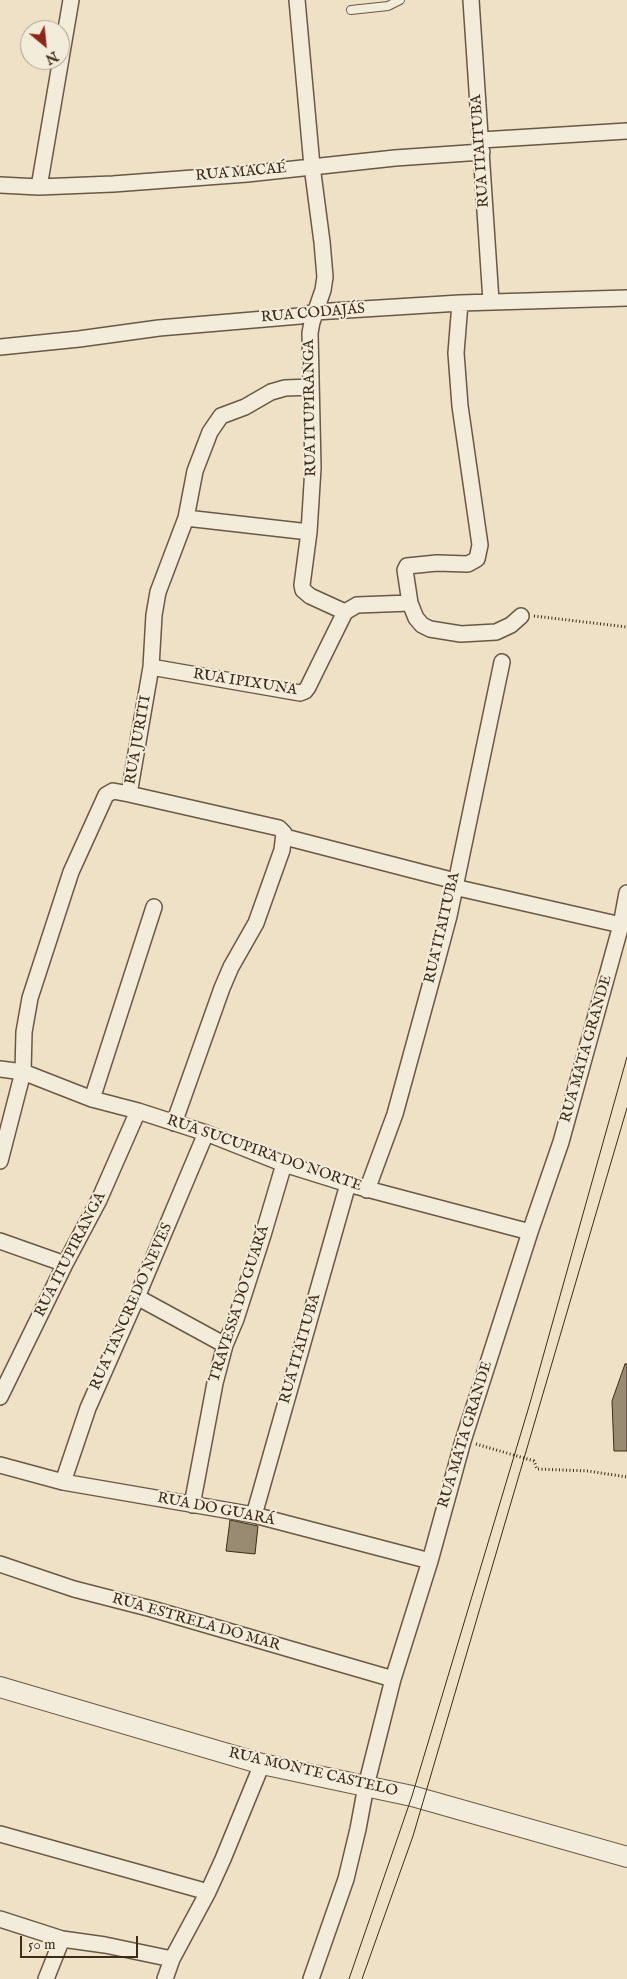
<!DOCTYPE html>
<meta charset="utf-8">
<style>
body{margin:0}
#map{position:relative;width:627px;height:1979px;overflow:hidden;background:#eee1c6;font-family:"IM FELL English",serif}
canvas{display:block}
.north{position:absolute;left:20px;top:20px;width:50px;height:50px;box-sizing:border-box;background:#f4ecda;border:1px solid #ab9f8c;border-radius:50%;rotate:152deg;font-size:14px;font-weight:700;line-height:20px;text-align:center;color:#3d2c18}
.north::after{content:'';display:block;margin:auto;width:18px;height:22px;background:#8f2418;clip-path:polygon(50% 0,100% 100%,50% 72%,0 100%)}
.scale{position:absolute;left:20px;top:1936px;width:118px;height:22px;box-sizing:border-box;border:2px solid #3d2c18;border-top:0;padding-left:6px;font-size:15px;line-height:18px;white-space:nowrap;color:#3d2c18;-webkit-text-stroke:4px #f4ecda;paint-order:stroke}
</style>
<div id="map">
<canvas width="627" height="1979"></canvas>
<div class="north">N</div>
<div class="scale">50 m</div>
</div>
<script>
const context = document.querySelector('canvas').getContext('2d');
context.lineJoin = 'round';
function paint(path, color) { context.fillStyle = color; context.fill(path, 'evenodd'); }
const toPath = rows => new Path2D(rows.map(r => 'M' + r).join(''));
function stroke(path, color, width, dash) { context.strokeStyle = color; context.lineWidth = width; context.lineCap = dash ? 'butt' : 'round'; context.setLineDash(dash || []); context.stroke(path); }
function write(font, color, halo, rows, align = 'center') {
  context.font = font + ' "IM FELL English",serif'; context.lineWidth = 4; context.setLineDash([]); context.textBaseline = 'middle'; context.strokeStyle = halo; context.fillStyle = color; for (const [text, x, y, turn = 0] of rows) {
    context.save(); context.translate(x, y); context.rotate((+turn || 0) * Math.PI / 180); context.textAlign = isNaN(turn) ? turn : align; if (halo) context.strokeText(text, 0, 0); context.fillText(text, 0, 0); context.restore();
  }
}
const building = toPath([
 [625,1364,627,1364,627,1451,614,1451,612,1401,625,1364],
 [230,1520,258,1526,255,1554,226,1551,230,1520]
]);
paint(building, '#998a72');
stroke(building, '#3d2c18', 1);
const service = toPath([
 [351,10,388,6,400,0]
]);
const minor = toPath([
 [297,0,312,166,322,242,325,277,323,290,312,322,310,333,313,468,309,532,302,585,303,590,310,596,345,612],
 [471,0,491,301],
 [481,140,627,131],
 [0,185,39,187,113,184,247,174,395,158,482,152],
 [39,187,71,0],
 [0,347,79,339,159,328,300,316,315,312,460,303,627,298],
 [186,518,309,532],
 [410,603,405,570,407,566,437,563,468,564,477,559,480,545,460,406,456,353,460,303],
 [151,667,300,693,305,691,308,687,345,612,357,605,410,603,416,618,422,625,430,629,461,634,496,632,511,625,521,616],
 [129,794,279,828,284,833,282,850,256,923,231,967,222,988,174,1123],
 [285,837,455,881],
 [454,887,621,925],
 [0,1069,23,1072,92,1099,138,1111,206,1133,284,1164,348,1184,530,1232],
 [92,1099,154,907],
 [0,1161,23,1072,24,1032,30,998,71,872,106,795,113,791,129,794,151,667,154,615,158,592,186,518,195,471,210,432,221,416,245,407,271,392,285,388,311,387],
 [367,1190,395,1114,438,957,449,916,502,662],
 [0,1241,65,1264],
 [137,1297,225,1345],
 [0,1397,65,1264,99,1200,138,1111],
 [0,1465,63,1482,254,1515,430,1561],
 [63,1482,88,1408,137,1297,206,1133],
 [192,1505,215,1383,225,1345,236,1319,263,1235,284,1164],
 [254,1515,348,1184],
 [0,1564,74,1589,152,1609,393,1679],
 [0,1834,208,1892],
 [0,1919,62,1939,105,1945,172,1959],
 [46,1979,62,1939],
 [165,1979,172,1959,208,1892,223,1859,262,1764],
 [311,1979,346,1879,358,1829,366,1786,393,1679,430,1561,463,1441,530,1232,561,1142,621,925,627,893]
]);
const tertiary = toPath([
 [0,1687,262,1764,412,1796,627,1857]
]);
stroke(service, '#695944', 10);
stroke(minor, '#695944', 18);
stroke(tertiary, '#695944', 22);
stroke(toPath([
 [534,616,627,627],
 [476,1444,534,1461,537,1469,588,1471,627,1477]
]), '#3d2c18', 3, [1, 2.5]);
stroke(service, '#f4ecda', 8);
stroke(minor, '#f4ecda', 15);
stroke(tertiary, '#f4ecda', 20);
stroke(toPath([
 [349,1979,412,1796,530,1403,627,1057],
 [362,1979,413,1836,627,1108]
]), '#3d2c18', 1);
write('15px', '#3d2c18', '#f4ecda', [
 ["RUA ITAITUBA",481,151,-94],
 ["RUA MACAÉ",241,173,-5],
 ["RUA CODAJÁS",313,314,-5],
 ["RUA ITUPIRANGA",311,408,-91],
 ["RUA IPIXUNA",245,683,9],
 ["RUA JURITI",139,740,-80],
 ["RUA ITAITUBA",443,928,-77],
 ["RUA MATA GRANDE",587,1049,-74],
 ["RUA SUCUPIRA DO NORTE",264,1154,19],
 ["RUA ITUPIRANGA",71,1255,-63],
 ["TRAVESSA DO GUARÁ",240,1304,-72],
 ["RUA TANCREDO NEVES",132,1307,-66],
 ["RUA ITAITUBA",301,1349,-74],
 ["RUA MATA GRANDE",466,1435,-73],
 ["RUA DO GUARÁ",216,1510,11],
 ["RUA ESTRELA DO MAR",196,1623,16],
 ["RUA MONTE CASTELO",313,1773,13]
]);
</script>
